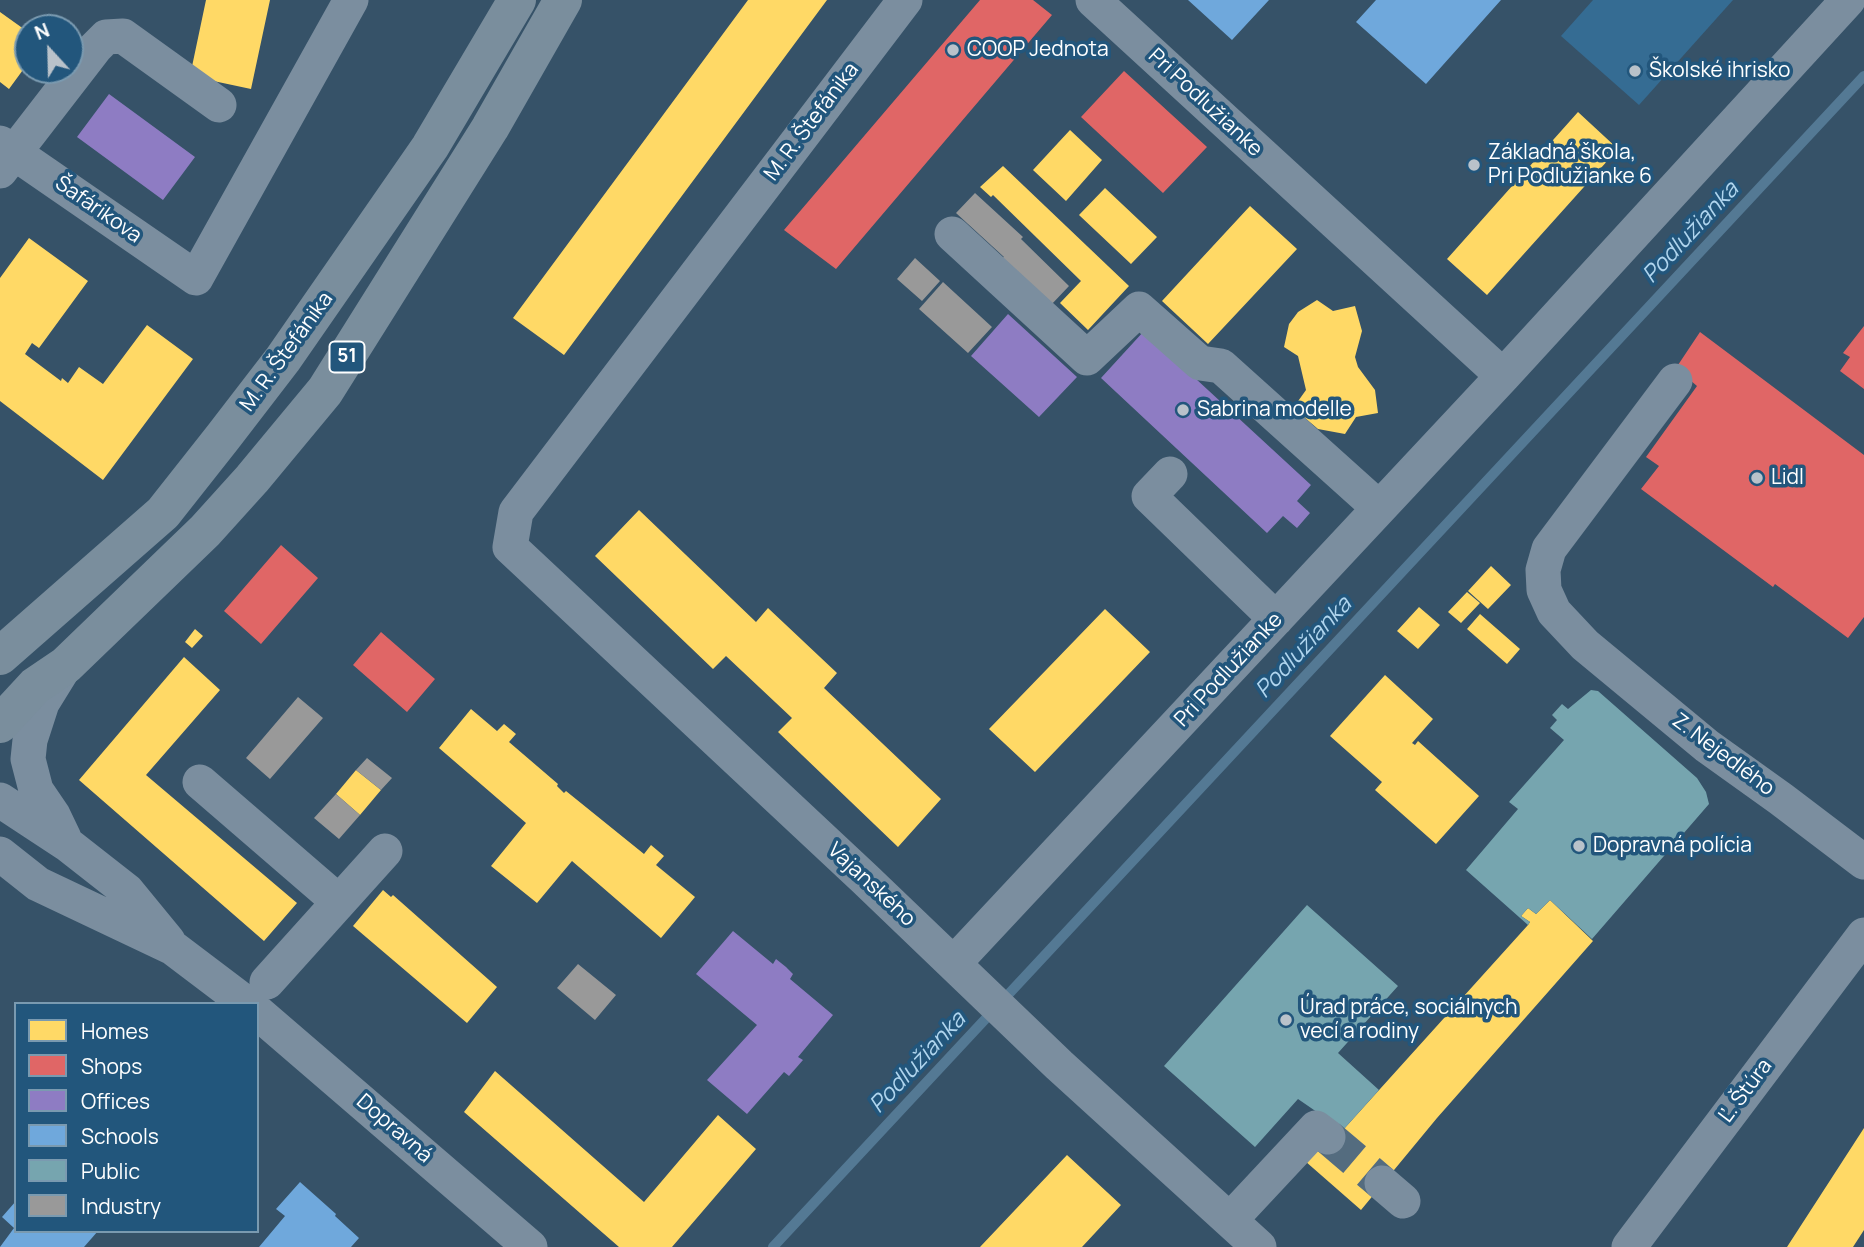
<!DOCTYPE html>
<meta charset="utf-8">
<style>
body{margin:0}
#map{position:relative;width:1864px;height:1247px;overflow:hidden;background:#365268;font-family:Manrope,sans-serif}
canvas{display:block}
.legend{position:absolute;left:14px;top:1002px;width:245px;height:231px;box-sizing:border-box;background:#22567c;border:2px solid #7a9ab0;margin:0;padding:9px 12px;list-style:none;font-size:21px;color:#fff}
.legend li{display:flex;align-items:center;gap:14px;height:35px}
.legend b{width:35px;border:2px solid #7a9ab0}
.north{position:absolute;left:14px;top:14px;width:70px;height:70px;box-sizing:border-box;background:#22567c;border:2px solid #7a9ab0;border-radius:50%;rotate:338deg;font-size:19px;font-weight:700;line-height:28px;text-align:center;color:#fff}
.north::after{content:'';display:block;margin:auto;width:24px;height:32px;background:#b9c2ca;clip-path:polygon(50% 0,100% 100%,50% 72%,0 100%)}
</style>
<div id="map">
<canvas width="1864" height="1247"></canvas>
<ul class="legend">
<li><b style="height:19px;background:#ffd966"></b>Homes</li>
<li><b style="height:19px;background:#e06666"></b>Shops</li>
<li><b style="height:19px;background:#8e7cc3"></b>Offices</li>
<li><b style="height:19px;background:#6fa8dc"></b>Schools</li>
<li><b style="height:19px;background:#76a5af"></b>Public</li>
<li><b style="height:19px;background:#999"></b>Industry</li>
</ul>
<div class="north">N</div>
</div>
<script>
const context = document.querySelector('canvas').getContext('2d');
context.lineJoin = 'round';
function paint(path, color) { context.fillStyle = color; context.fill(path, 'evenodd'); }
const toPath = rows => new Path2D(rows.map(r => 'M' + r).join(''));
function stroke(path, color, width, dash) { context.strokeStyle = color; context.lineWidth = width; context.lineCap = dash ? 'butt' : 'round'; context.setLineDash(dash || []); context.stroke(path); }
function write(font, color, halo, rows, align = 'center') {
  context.font = font + ' Manrope,sans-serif'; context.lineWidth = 7; context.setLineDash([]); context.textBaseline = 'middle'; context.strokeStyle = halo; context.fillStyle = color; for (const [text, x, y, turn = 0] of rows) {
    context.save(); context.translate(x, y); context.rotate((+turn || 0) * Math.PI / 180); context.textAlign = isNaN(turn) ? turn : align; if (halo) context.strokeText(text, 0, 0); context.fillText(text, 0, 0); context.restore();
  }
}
paint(toPath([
 [1593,0,1733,0,1639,105,1561,36]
]), '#356c93');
paint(toPath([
 [206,0,270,0,251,89,190,76],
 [748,0,827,0,564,355,513,318],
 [0,12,28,32,28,63,9,89,0,82],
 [1578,112,1618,149,1487,295,1447,259],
 [1070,130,1102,160,1066,201,1033,170],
 [1003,166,1129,286,1088,330,1060,303,1081,281,993,195,991,197,980,187],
 [1105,188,1157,237,1131,264,1079,215],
 [1250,206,1297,249,1208,344,1162,301],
 [29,238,88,281,39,348,32,343,25,354,61,381,62,378,68,383,79,367,103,384,147,325,193,359,103,480,0,401,0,278],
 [1317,300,1333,311,1355,306,1362,331,1355,357,1358,367,1375,390,1378,413,1356,417,1345,434,1318,429,1305,418,1296,404,1306,390,1298,356,1284,347,1289,324,1298,312],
 [639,510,756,622,768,608,837,673,824,688,941,799,898,847,778,732,792,718,726,656,713,669,595,556],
 [1491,566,1511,585,1488,609,1468,591],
 [1467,592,1480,603,1461,623,1448,612],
 [1419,607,1440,625,1418,649,1397,631],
 [1105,609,1150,652,1035,772,989,729],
 [1480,614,1520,649,1507,664,1467,629],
 [195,629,203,636,192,648,185,642],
 [184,657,220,690,146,775,297,903,264,941,79,780],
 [1385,675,1433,719,1412,743,1415,745,1418,741,1479,796,1436,844,1375,790,1382,782,1330,736],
 [471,709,497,731,504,724,516,734,509,742,558,784,557,786,564,793,566,791,644,854,651,845,664,856,656,865,695,897,661,938,572,861,537,903,491,866,526,823,439,748],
 [356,770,381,790,360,815,336,794],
 [383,890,391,897,393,895,497,987,467,1023,353,926],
 [1550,900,1593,941,1437,1118,1361,1210,1305,1161,1343,1130,1528,925,1530,922,1521,916,1528,908,1536,914],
 [495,1071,644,1202,718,1115,756,1149,672,1247,619,1247,464,1112],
 [1864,1128,1864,1230,1853,1247,1787,1247],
 [1067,1155,1121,1205,1082,1247,980,1247]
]), '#ffd966');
paint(toPath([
 [980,0,1033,0,1052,15,836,269,784,230],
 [1124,71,1207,147,1163,193,1081,117],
 [1864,326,1864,389,1840,371,1850,357,1843,353],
 [1700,332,1864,455,1864,617,1848,638,1775,584,1773,587,1641,489,1659,466,1646,457,1697,386,1676,368],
 [281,545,318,578,261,644,224,611],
 [381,632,435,679,407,712,353,665]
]), '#e06666');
paint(toPath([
 [109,94,195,157,163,200,77,137],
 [1008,314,1077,377,1039,417,971,356],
 [1144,331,1311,485,1297,501,1310,513,1297,528,1283,516,1267,533,1101,378],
 [733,931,773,964,776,959,786,967,793,974,790,979,833,1015,798,1057,803,1060,789,1076,784,1072,747,1114,707,1080,757,1025,696,974]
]), '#8e7cc3');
paint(toPath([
 [1188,0,1269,0,1232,40],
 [1376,0,1501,0,1426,84,1356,22],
 [300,1182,336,1214,335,1216,359,1238,351,1247,259,1247,285,1216,276,1209],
 [16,1201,16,1231,98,1231,84,1247,0,1247,14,1228,2,1217]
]), '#6fa8dc');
paint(toPath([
 [1591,690,1598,691,1697,778,1706,792,1709,804,1592,939,1550,900,1536,914,1528,908,1521,916,1530,922,1528,925,1466,870,1518,809,1509,802,1564,740,1550,728,1557,720,1552,715,1562,704,1568,709],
 [1307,905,1398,986,1338,1053,1379,1090,1343,1130,1298,1099,1255,1147,1164,1066]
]), '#76a5af');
paint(toPath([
 [975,193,1023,237,1021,239,1069,286,1051,305,1002,258,1004,257,956,213],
 [915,258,940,281,922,301,897,279],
 [943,282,992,327,968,353,919,309],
 [298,697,323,718,270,779,246,758],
 [367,758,392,778,381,790,356,770],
 [336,794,360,815,339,839,314,818],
 [578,964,616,995,595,1020,557,988]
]), '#999');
stroke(toPath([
 [773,1247,1864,76]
]), '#547994', 10);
stroke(toPath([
 [1328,1137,1382,1183]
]), '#546c7f', 35, [35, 18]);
stroke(toPath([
 [905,0,516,512,510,547,865,879,1059,1065,1259,1247],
 [1093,0,1503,376],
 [0,143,196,278,351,0],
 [0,171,95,48,106,37,123,36,219,105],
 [952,234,1087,358,1139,309,1200,363,1221,366,1379,508],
 [1675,381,1549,549,1543,570,1544,590,1554,612,1585,645,1707,746,1781,799,1864,862],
 [1170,474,1149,496,1276,619],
 [63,669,42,703,30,740,28,759,36,790,53,815,64,838],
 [200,782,339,902],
 [0,800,67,844,127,891,168,941],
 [0,854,38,884,173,948,247,1004],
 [954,963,1503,376,1848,0],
 [267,982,385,851],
 [257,1012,530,1247],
 [1382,1183,1403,1201],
 [1230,1220,1316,1128,1328,1137],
 [1629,1247,1864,935]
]), '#7b8e9f', 35);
stroke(toPath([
 [0,656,163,513,223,437,283,359,430,147,517,0],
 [0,724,35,686,66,665,205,531,252,479,325,391,490,128,563,0]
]), '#7a8e9d', 38);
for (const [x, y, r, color] of [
 [953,50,7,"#b9c2ca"],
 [1635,71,7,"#b9c2ca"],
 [1474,165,7,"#b9c2ca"],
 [1183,410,7,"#b9c2ca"],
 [1757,478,7,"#b9c2ca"],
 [1579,846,7,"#b9c2ca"],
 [1286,1020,7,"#b9c2ca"]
]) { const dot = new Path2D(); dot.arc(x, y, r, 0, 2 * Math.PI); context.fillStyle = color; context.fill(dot); stroke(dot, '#22567c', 2.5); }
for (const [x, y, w] of [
 [347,357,35]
]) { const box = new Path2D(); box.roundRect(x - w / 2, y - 15.5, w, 31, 5); context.fillStyle = '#22567c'; context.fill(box); stroke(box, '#fff', 2); }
write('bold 19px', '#fff', null, [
 ["51",347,357]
]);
write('21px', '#fff', '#22567c', [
 ["COOP Jednota",967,50],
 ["Školské ihrisko",1649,71],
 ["Základná škola,",1488,153],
 ["Pri Podlužianke 6",1488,177],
 ["Sabrina modelle",1197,410],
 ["Lidl",1771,478],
 ["Dopravná polícia",1593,846],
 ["Úrad práce, sociálnych",1300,1008],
 ["vecí a rodiny",1300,1032]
], 'left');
write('21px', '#fff', '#22567c', [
 ["Pri Podlužianke",1205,103,43],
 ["M. R. Štefánika",812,122,-53],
 ["Šafárikova",98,210,35],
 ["M. R. Štefánika",287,352,-54],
 ["Pri Podlužianke",1229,670,-47],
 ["Z. Nejedlého",1723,755,37],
 ["Vajanského",871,885,43],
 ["Ľ. Štúra",1746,1091,-53],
 ["Dopravná",394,1129,41]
]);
write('italic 23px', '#b0d5ee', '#22567c', [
 ["Podlužianka",1691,233,-47],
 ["Podlužianka",1304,648,-47],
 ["Podlužianka",918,1063,-47]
]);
</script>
